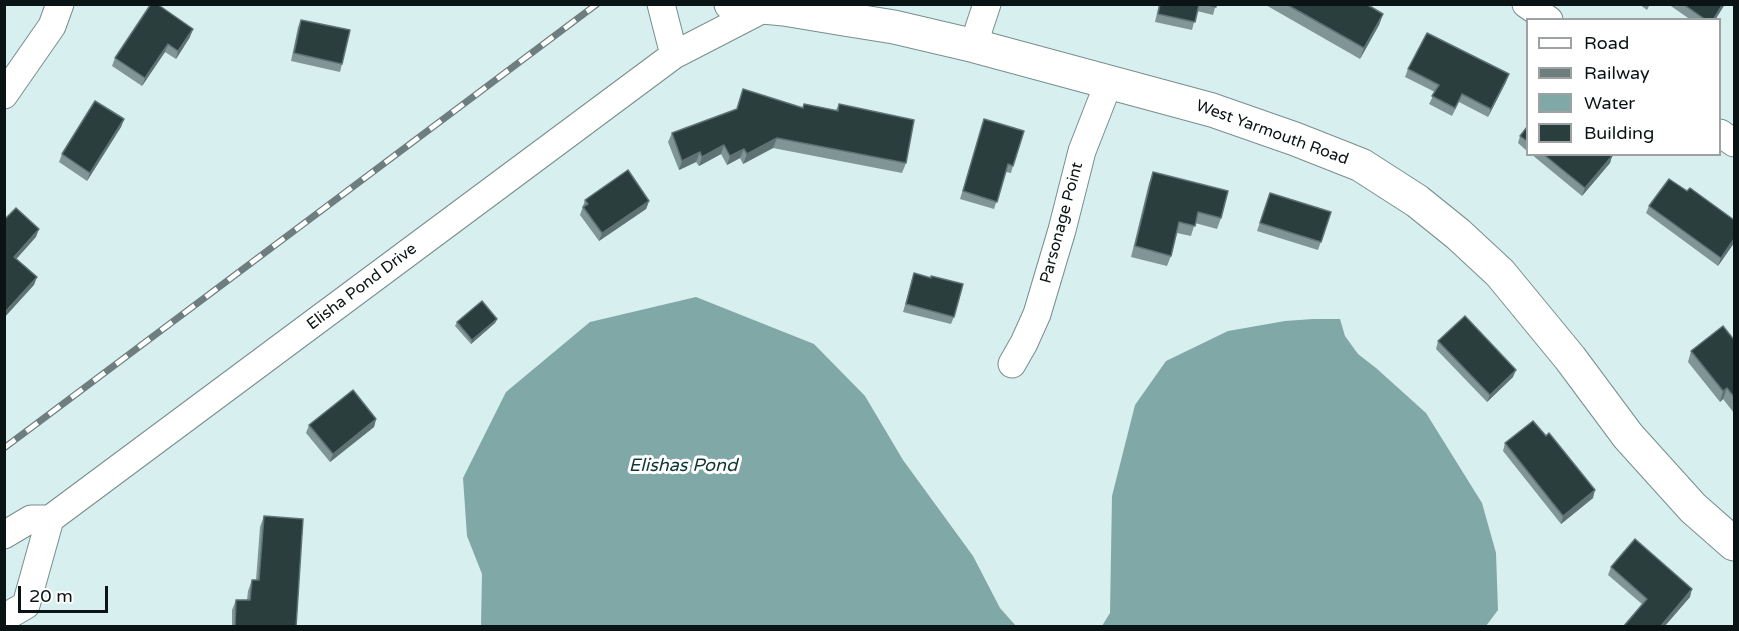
<!DOCTYPE html>
<style>
body{margin:0}
#map{position:relative;width:1739px;height:631px;overflow:hidden;background:#d7efee;font-family:"Varela Round",sans-serif}
canvas{display:block}
.frame{position:absolute;inset:0;border:6px solid #0b1414;pointer-events:none}
.legend{position:absolute;left:1526px;top:18px;width:195px;height:138px;box-sizing:border-box;background:#fff;border:2px solid #9da1a1;margin:0;padding:8px 10px;list-style:none;font-size:18px;color:#0b1414}
.legend li{display:flex;align-items:center;gap:12px;height:30px}
.legend b{width:30px;border:2px solid #9da1a1}
.scale{position:absolute;left:18px;top:586px;width:90px;height:27px;box-sizing:border-box;border:3px solid #0b1414;border-top:0;padding-left:8px;font-size:18px;line-height:21px;white-space:nowrap;color:#0b1414;-webkit-text-stroke:4px #fff;paint-order:stroke}
</style>
<div id="map">
<canvas width="1739" height="631"></canvas>
<div class="frame"></div>
<ul class="legend">
<li><b style="height:8px;background:#fff"></b>Road</li>
<li><b style="height:8px;background:#6e7e7e"></b>Railway</li>
<li><b style="height:16px;background:#80a8a7"></b>Water</li>
<li><b style="height:16px;background:#2a3e3d"></b>Building</li>
</ul>
<div class="scale">20 m</div>
</div>
<script>
const context = document.querySelector('canvas').getContext('2d');
context.lineJoin = 'round';
function paint(path, color) { context.fillStyle = color; context.fill(path, 'evenodd'); }
const toPath = rows => new Path2D(rows.map(r => 'M' + r).join(''));
function stroke(path, color, width, dash) { context.strokeStyle = color; context.lineWidth = width; context.lineCap = dash ? 'butt' : 'round'; context.setLineDash(dash || []); context.stroke(path); }
function write(font, color, halo, rows, align = 'center') {
  context.font = font + ' "Varela Round",sans-serif'; context.lineWidth = 6; context.setLineDash([]); context.textBaseline = 'middle'; context.strokeStyle = halo; context.fillStyle = color; for (const [text, x, y, turn = 0] of rows) {
    context.save(); context.translate(x, y); context.rotate((+turn || 0) * Math.PI / 180); context.textAlign = isNaN(turn) ? turn : align; if (halo) context.strokeText(text, 0, 0); context.fillText(text, 0, 0); context.restore();
  }
}
paint(toPath([
 [696,297,814,344,865,396,903,460,973,556,1000,608,1016,626,481,626,482,574,467,536,463,478,506,392,590,322],
 [1313,319,1340,319,1345,336,1358,354,1376,368,1426,413,1482,503,1496,553,1498,610,1486,626,1102,626,1110,613,1112,496,1135,405,1166,361,1228,331,1285,321]
]), '#80a8a7');
const street = toPath([
 [1526,4,1549,20],
 [975,46,979,28,987,4],
 [674,55,767,7],
 [4,95,52,26,60,4],
 [1720,133,1734,143],
 [1012,364,1024,343,1037,314,1062,230,1082,151,1109,82],
 [4,535,31,519,50,519,674,55,661,4],
 [4,615,9,615,26,605,50,519]
]);
const secondary = toPath([
 [731,4,784,9,844,19,894,27,975,46,1212,110,1295,139,1361,165,1417,201,1458,234,1500,273,1570,358,1628,436,1693,508,1734,544]
]);
stroke(street, '#788e8e', 29);
stroke(secondary, '#788e8e', 35);
stroke(street, '#fff', 27);
stroke(secondary, '#fff', 33);
const rail = toPath([
 [4,448,597,4]
]);
stroke(rail, '#6e7e7e', 7);
stroke(rail, '#fff', 4.5, [14]);
paint(toPath([
 [1159,4,1216,4,1213,15,1197,11,1192,30,1155,22],
 [1264,4,1366,4,1383,14,1379,25,1360,59],
 [1639,4,1650,4,1647,10],
 [1668,4,1725,4,1715,20,1691,20],
 [301,20,342,64,340,72,291,61,298,27],
 [190,37,176,59,165,52,142,86,112,66,115,58],
 [1408,69,1506,82,1488,117,1459,102,1452,116,1429,104,1435,92,1405,77],
 [743,89,803,108,804,104,836,110,839,104,906,163,902,173,773,148,743,164,740,158,727,165,721,154,699,166,696,162,679,170,668,142,672,133,737,109],
 [124,119,121,127,87,181,59,162,62,154],
 [984,119,1013,166,1011,173,1006,172,994,209,960,199],
 [1527,127,1527,151,1518,143,1520,136],
 [1531,154,1611,154,1612,156,1610,163,1582,196],
 [1153,172,1221,218,1217,229,1195,223,1191,236,1177,233,1171,256,1167,266,1131,257,1149,183],
 [1270,193,1331,212,1318,250,1257,231],
 [585,200,649,201,646,209,599,241,580,215],
 [1649,206,1734,243,1718,266,1646,213],
 [914,273,954,317,951,324,903,312],
 [497,319,495,323,471,344,455,326,457,322],
 [1734,340,1734,413,1723,399,1720,402,1688,362,1691,351],
 [1438,341,1513,377,1487,402,1436,349],
 [376,419,374,427,330,462,306,433,309,425],
 [1505,443,1593,498,1561,524,1503,451],
 [264,516,296,627,232,627,232,610,236,600,247,600,248,591,252,580,256,580,260,527],
 [1611,567,1690,597,1664,627,1623,627,1642,604,1608,575]
]), '#809696');
paint(toPath([
 [1723,4,1725,4,1715,20,1713,20],
 [1383,14,1379,25,1360,59,1364,48],
 [193,29,190,37,176,59,178,51],
 [168,44,165,52,142,86,145,78],
 [1509,74,1506,82,1488,117,1491,109],
 [124,119,121,127,87,181,90,173],
 [777,138,773,148,743,164,747,154],
 [724,145,721,154,699,166,702,157],
 [744,149,740,158,727,165,730,156],
 [700,152,696,162,679,170,682,161],
 [1612,156,1610,163,1582,196,1585,188],
 [649,201,646,209,599,241,602,233],
 [39,229,36,237,11,265,14,257],
 [1734,239,1734,243,1718,266,1721,258],
 [37,277,34,285,4,318,6,311],
 [497,319,495,323,471,344,472,340],
 [1516,370,1513,377,1487,402,1490,395],
 [1727,388,1723,399,1720,402,1723,391],
 [376,419,374,427,330,462,333,454],
 [1595,490,1593,498,1561,524,1563,516],
 [1692,589,1690,597,1664,627,1660,627]
]), '#5e7372');
const building = toPath([
 [151,4,157,4,193,29,178,51,168,44,145,78,115,58,151,4],
 [1160,4,1199,4,1195,22,1158,14,1160,4],
 [1204,4,1216,4,1216,7,1204,4],
 [1286,4,1366,4,1383,14,1364,48,1286,4],
 [1683,4,1723,4,1713,20,1706,20,1683,4],
 [301,20,350,30,342,64,294,53,301,20],
 [1427,33,1509,74,1491,109,1462,94,1455,108,1432,96,1439,85,1408,69,1427,33],
 [743,89,803,108,804,104,838,111,839,104,914,120,906,163,777,138,747,154,744,149,730,156,724,145,702,157,700,152,682,161,672,133,737,109,743,89],
 [95,101,124,119,90,173,62,154,95,101],
 [984,119,1024,131,1013,166,1008,164,997,202,963,191,984,119],
 [1527,127,1527,141,1520,136,1527,127],
 [1543,154,1611,154,1612,156,1585,188,1543,154],
 [628,170,649,201,602,233,583,207,588,204,585,200,628,170],
 [1153,172,1228,191,1221,218,1198,212,1195,226,1179,222,1171,256,1135,246,1153,172],
 [1669,179,1687,191,1690,188,1734,220,1734,239,1721,258,1649,206,1669,179],
 [1270,193,1331,212,1321,242,1260,223,1270,193],
 [16,208,39,229,14,257,37,277,6,311,4,310,4,220,16,208],
 [914,273,931,278,931,276,963,284,954,317,906,304,914,273],
 [482,301,497,319,472,340,457,322,482,301],
 [1465,316,1516,370,1490,395,1438,341,1465,316],
 [1723,326,1734,340,1734,397,1727,388,1723,391,1691,351,1723,326],
 [353,390,376,419,333,454,309,425,353,390],
 [1533,421,1546,436,1549,433,1595,490,1563,516,1505,443,1533,421],
 [264,516,303,519,296,627,235,626,236,600,250,600,252,580,259,580,264,516],
 [1635,539,1692,589,1660,627,1623,627,1647,599,1611,567,1635,539]
]);
paint(building, '#2a3e3d');
stroke(building, '#5e7372', 1.5);
write('16px', '#0b1414', '#fff', [
 ["West Yarmouth Road",1272,133,20],
 ["Parsonage Point",1062,223,-75],
 ["Elisha Pond Drive",362,287,-37]
]);
write('italic 18px', '#0f3737', '#fff', [
 ["Elishas Pond",683,466]
]);
</script>
